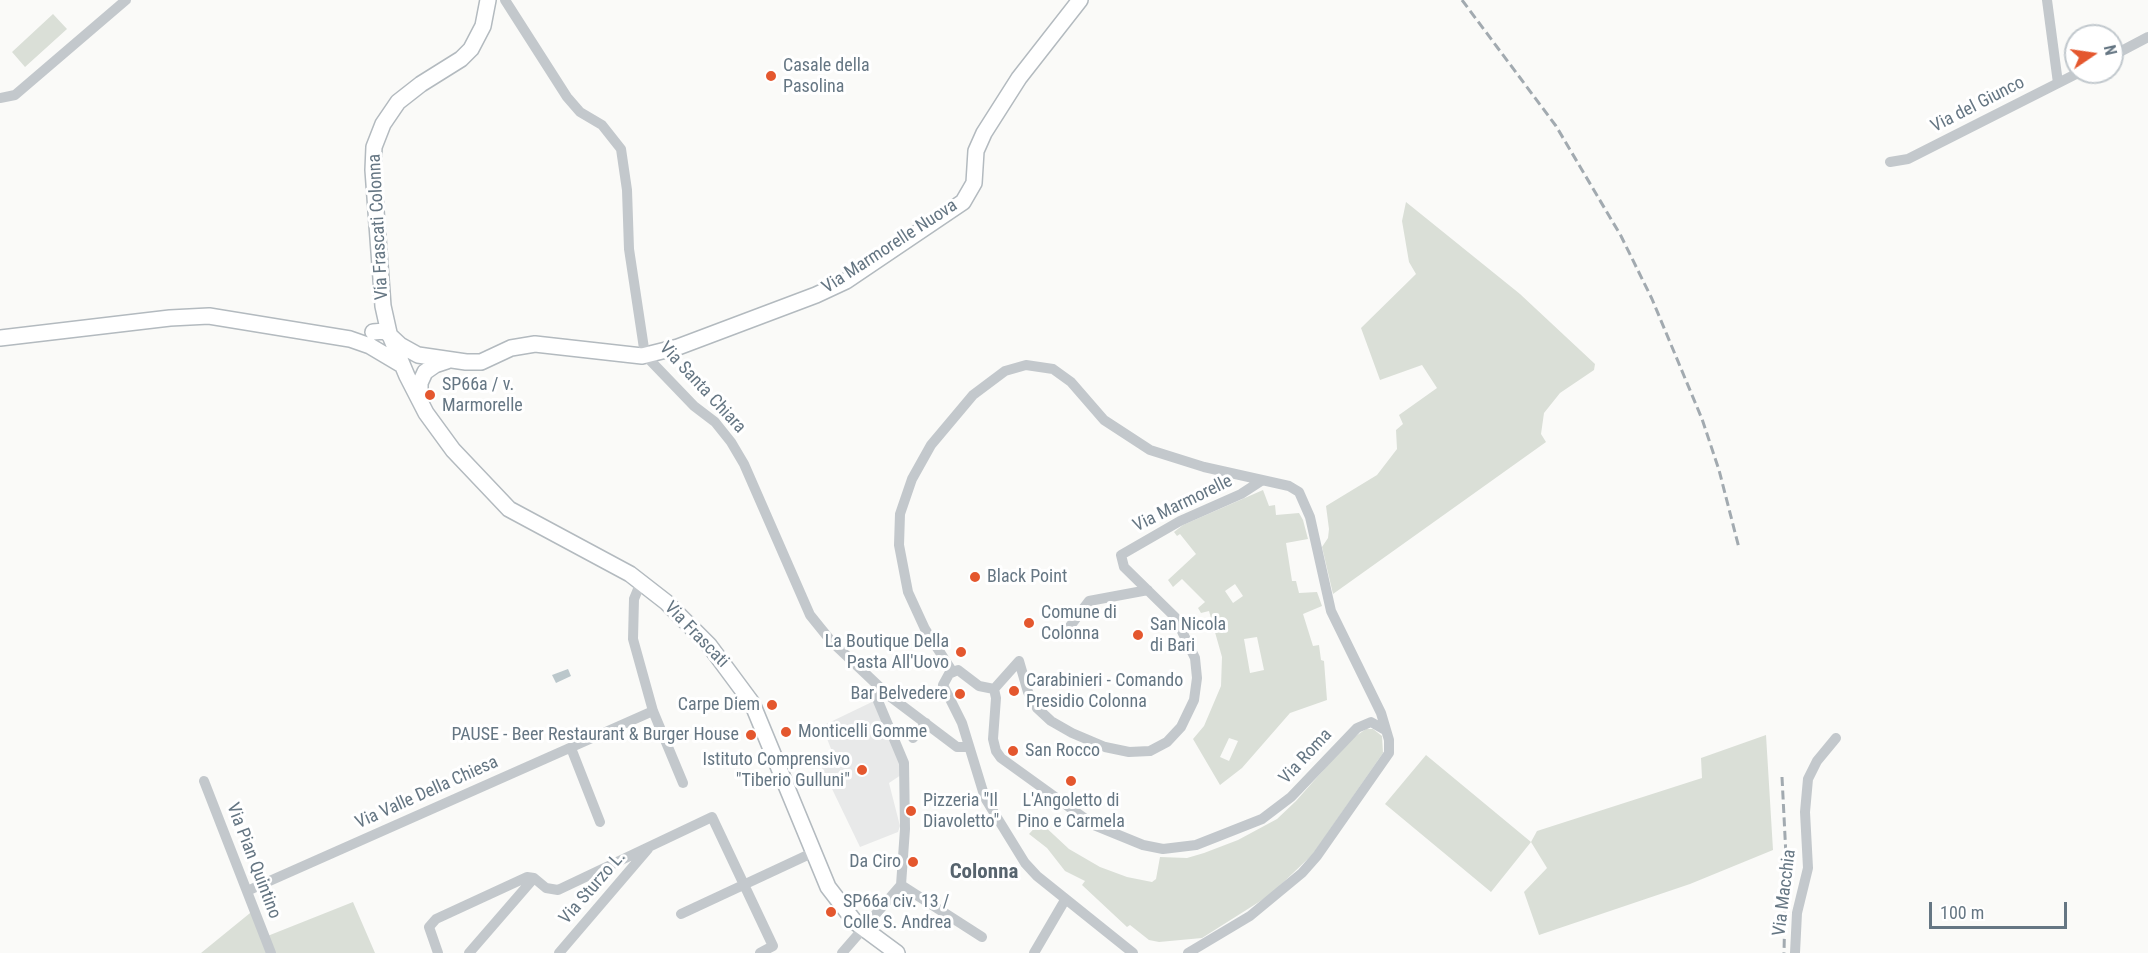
<!DOCTYPE html>
<style>
body{margin:0}
#map{position:relative;width:2148px;height:953px;overflow:hidden;background:#fafaf8;font-family:"Roboto Condensed",sans-serif}
canvas{display:block}
.north{position:absolute;left:2064px;top:24px;width:60px;height:60px;box-sizing:border-box;background:#fff;border:2px solid #c1c8cd;border-radius:50%;rotate:77deg;font-size:16px;font-weight:700;line-height:24px;text-align:center;color:#657683}
.north::after{content:'';display:block;margin:auto;width:21px;height:27px;background:#e4572e;clip-path:polygon(50% 0,100% 100%,50% 72%,0 100%)}
.scale{position:absolute;left:1929px;top:902px;width:138px;height:27px;box-sizing:border-box;border:3px solid #657683;border-top:0;padding-left:8px;font-size:18px;line-height:21px;white-space:nowrap;color:#657683;-webkit-text-stroke:4px #fff;paint-order:stroke}
</style>
<div id="map">
<canvas width="2148" height="953"></canvas>
<div class="north">N</div>
<div class="scale">100 m</div>
</div>
<script>
const context = document.querySelector('canvas').getContext('2d');
context.lineJoin = 'round';
function paint(path, color) { context.fillStyle = color; context.fill(path, 'evenodd'); }
const toPath = rows => new Path2D(rows.map(r => 'M' + r).join(''));
function stroke(path, color, width, dash) { context.strokeStyle = color; context.lineWidth = width; context.lineCap = dash ? 'butt' : 'round'; context.setLineDash(dash || []); context.stroke(path); }
function write(font, color, halo, rows, align = 'center') {
  context.font = font + ' "Roboto Condensed",sans-serif'; context.lineWidth = 6; context.setLineDash([]); context.textBaseline = 'middle'; context.strokeStyle = halo; context.fillStyle = color; for (const [text, x, y, turn = 0] of rows) {
    context.save(); context.translate(x, y); context.rotate((+turn || 0) * Math.PI / 180); context.textAlign = isNaN(turn) ? turn : align; if (halo) context.strokeText(text, 0, 0); context.fillText(text, 0, 0); context.restore();
  }
}
paint(toPath([
 [874,701,900,764,901,775,889,783,900,826,898,832,860,847,821,766,835,759,822,726]
]), '#e8e9e9');
paint(toPath([
 [53,14,67,29,25,67,12,52],
 [1406,202,1520,294,1595,364,1594,370,1560,393,1544,413,1541,434,1546,442,1333,594,1322,547,1328,538,1329,529,1326,506,1377,475,1397,449,1396,430,1403,424,1399,415,1437,388,1422,365,1380,380,1361,328,1416,274,1409,262,1402,221],
 [1263,490,1269,506,1275,505,1276,515,1299,513,1303,520,1308,539,1286,543,1292,581,1296,581,1299,593,1317,592,1322,606,1303,614,1313,646,1319,645,1321,660,1324,661,1327,700,1290,713,1242,768,1220,785,1193,739,1204,726,1221,686,1222,657,1209,611,1201,613,1198,608,1205,602,1182,579,1173,587,1168,580,1196,554,1180,534,1177,536,1174,532,1183,525],
 [1235,584,1243,596,1233,603,1225,591],
 [1257,637,1264,670,1250,673,1244,639],
 [1229,738,1238,741,1229,761,1220,757],
 [1366,729,1373,729,1382,736,1383,753,1313,854,1270,895,1202,938,1159,942,1149,940,1130,925,1127,927,1082,885,1085,881,1065,871,1047,848,1029,834,1040,822,1069,849,1100,867,1127,877,1152,882,1156,879,1160,857,1187,858,1204,853,1238,840,1277,819,1296,801,1350,740],
 [1766,735,1773,850,1690,884,1539,935,1524,892,1547,868,1531,842,1491,892,1385,804,1426,755,1531,842,1537,831,1702,778,1701,758],
 [353,902,375,953,201,953,255,909,265,937]
]), '#dadfd7');
paint(toPath([
 [568,669,571,676,556,683,552,675]
]), '#bbc7cb');
const secondary = toPath([
 [488,0,483,26,471,49,461,59,421,84,398,102,383,124,374,147,373,170,383,306,389,333,407,376,426,413,453,450,509,509,630,574,666,602,709,645,752,703,828,887,855,922,897,953],
 [373,332,385,331,400,345,418,355,466,362,481,362,511,348,535,344,642,356,678,347,816,295,846,281,963,202,974,183,976,151,984,133,1019,78,1080,0],
 [0,338,170,318,209,316,350,339,370,346,402,365],
 [420,399,420,383,425,372,435,365,447,361]
]);
stroke(secondary, '#b3babf', 18);
stroke(toPath([
 [505,0,567,97,580,112,602,125,621,149,627,190,629,249,645,355,694,406,715,422,731,442,744,464,810,615,831,641,888,695,957,747,969,747],
 [2047,0,2058,83],
 [2112,56,2148,37],
 [0,98,15,95,126,0],
 [1890,162,1908,159,2080,72],
 [641,582,634,599,633,639,653,711,683,783],
 [1065,633,1089,601,1148,590],
 [1019,661,1028,692,1037,708,1051,721,1072,733,1105,747,1129,752,1150,751,1167,742,1181,727,1194,700,1197,678,1195,658,1175,617,1124,567,1121,555,1180,521,1241,494,1261,481],
 [952,671,925,629,908,592,899,545,900,514,912,479,931,445,973,395,1005,371,1026,365,1053,369,1071,382,1104,420,1150,450,1204,467,1289,486,1299,492,1310,517,1331,611,1381,713,1389,740,1389,753,1317,856,1302,873,1250,916,1188,953],
 [994,689,996,698,993,739,996,751,1001,758,1094,825,1143,845,1163,849,1196,845,1262,819,1291,797,1357,728,1371,722,1385,730],
 [994,689,979,686,958,670,949,674,943,685,962,723,985,798,1025,863,1037,876,1133,953],
 [994,689,1019,661],
 [913,738,926,723],
 [571,748,600,822],
 [204,781,271,953],
 [901,885,982,937],
 [247,891,653,711],
 [681,914,812,853],
 [438,953,429,927,436,919,527,877,534,878,546,888,558,890,712,817,773,946,760,953],
 [469,953,534,878],
 [559,953,648,849],
 [842,953,901,885,905,829,904,763,878,701,880,688],
 [1034,953,1065,900],
 [1795,953,1797,913,1808,868,1805,812,1808,779,1817,761,1836,738]
]), '#c3c8cc', 10);
stroke(secondary, '#fff', 15);
stroke(toPath([
 [1462,0,1556,126,1621,236,1652,299,1702,419,1719,470,1739,548],
 [1782,777,1786,856,1784,953]
]), '#a2aab0', 3, [9, 4.5]);
for (const [x, y, r, color] of [
 [771,76,6,"#e4572e"],
 [430,395,6,"#e4572e"],
 [975,577,6,"#e4572e"],
 [1029,623,6,"#e4572e"],
 [1138,635,6,"#e4572e"],
 [961,652,6,"#e4572e"],
 [1014,691,6,"#e4572e"],
 [960,694,6,"#e4572e"],
 [772,705,6,"#e4572e"],
 [786,732,6,"#e4572e"],
 [751,735,6,"#e4572e"],
 [1013,751,6,"#e4572e"],
 [862,770,6,"#e4572e"],
 [1071,781,6,"#e4572e"],
 [911,811,6,"#e4572e"],
 [913,862,6,"#e4572e"],
 [831,912,6,"#e4572e"]
]) { const dot = new Path2D(); dot.arc(x, y, r, 0, 2 * Math.PI); context.fillStyle = color; context.fill(dot); stroke(dot, '#fff', 2); }
write('18px', '#657683', '#fff', [
 ["Casale della",783,66],
 ["Pasolina",783,87],
 ["SP66a / v.",442,385],
 ["Marmorelle",442,406],
 ["Black Point",987,577],
 ["Comune di",1041,613],
 ["Colonna",1041,634],
 ["San Nicola",1150,625],
 ["di Bari",1150,646],
 ["La Boutique Della",949,642,"right"],
 ["Pasta All'Uovo",949,663,"right"],
 ["Carabinieri - Comando",1026,681],
 ["Presidio Colonna",1026,702],
 ["Bar Belvedere",948,694,"right"],
 ["Carpe Diem",760,705,"right"],
 ["Monticelli Gomme",798,732],
 ["PAUSE - Beer Restaurant & Burger House",739,735,"right"],
 ["San Rocco",1025,751],
 ["Istituto Comprensivo",850,760,"right"],
 ["\"Tiberio Gulluni\"",850,781,"right"],
 ["Pizzeria \"Il",923,801],
 ["Diavoletto\"",923,822],
 ["L'Angoletto di",1071,801,"center"],
 ["Pino e Carmela",1071,822,"center"],
 ["Da Ciro",901,862,"right"],
 ["SP66a civ. 13 /",843,902],
 ["Colle S. Andrea",843,923]
], 'left');
write('18px', '#657683', '#fff', [
 ["Via del Giunco",1978,105,-27],
 ["Via Frascati Colonna",379,227,-93],
 ["Via Marmorelle Nuova",890,247,-33],
 ["Via Santa Chiara",702,388,47],
 ["Via Marmorelle",1183,504,-26],
 ["Via Frascati",696,635,46],
 ["Via Roma",1306,757,-47],
 ["Via Valle Della Chiesa",427,793,-24],
 ["Via Pian Quintino",253,861,69],
 ["Via Sturzo L.",593,888,-49],
 ["Via Macchia",1785,893,-83]
]);
write('bold 21px', '#57646e', '#fff', [
 ["Colonna",984,873]
]);
</script>
